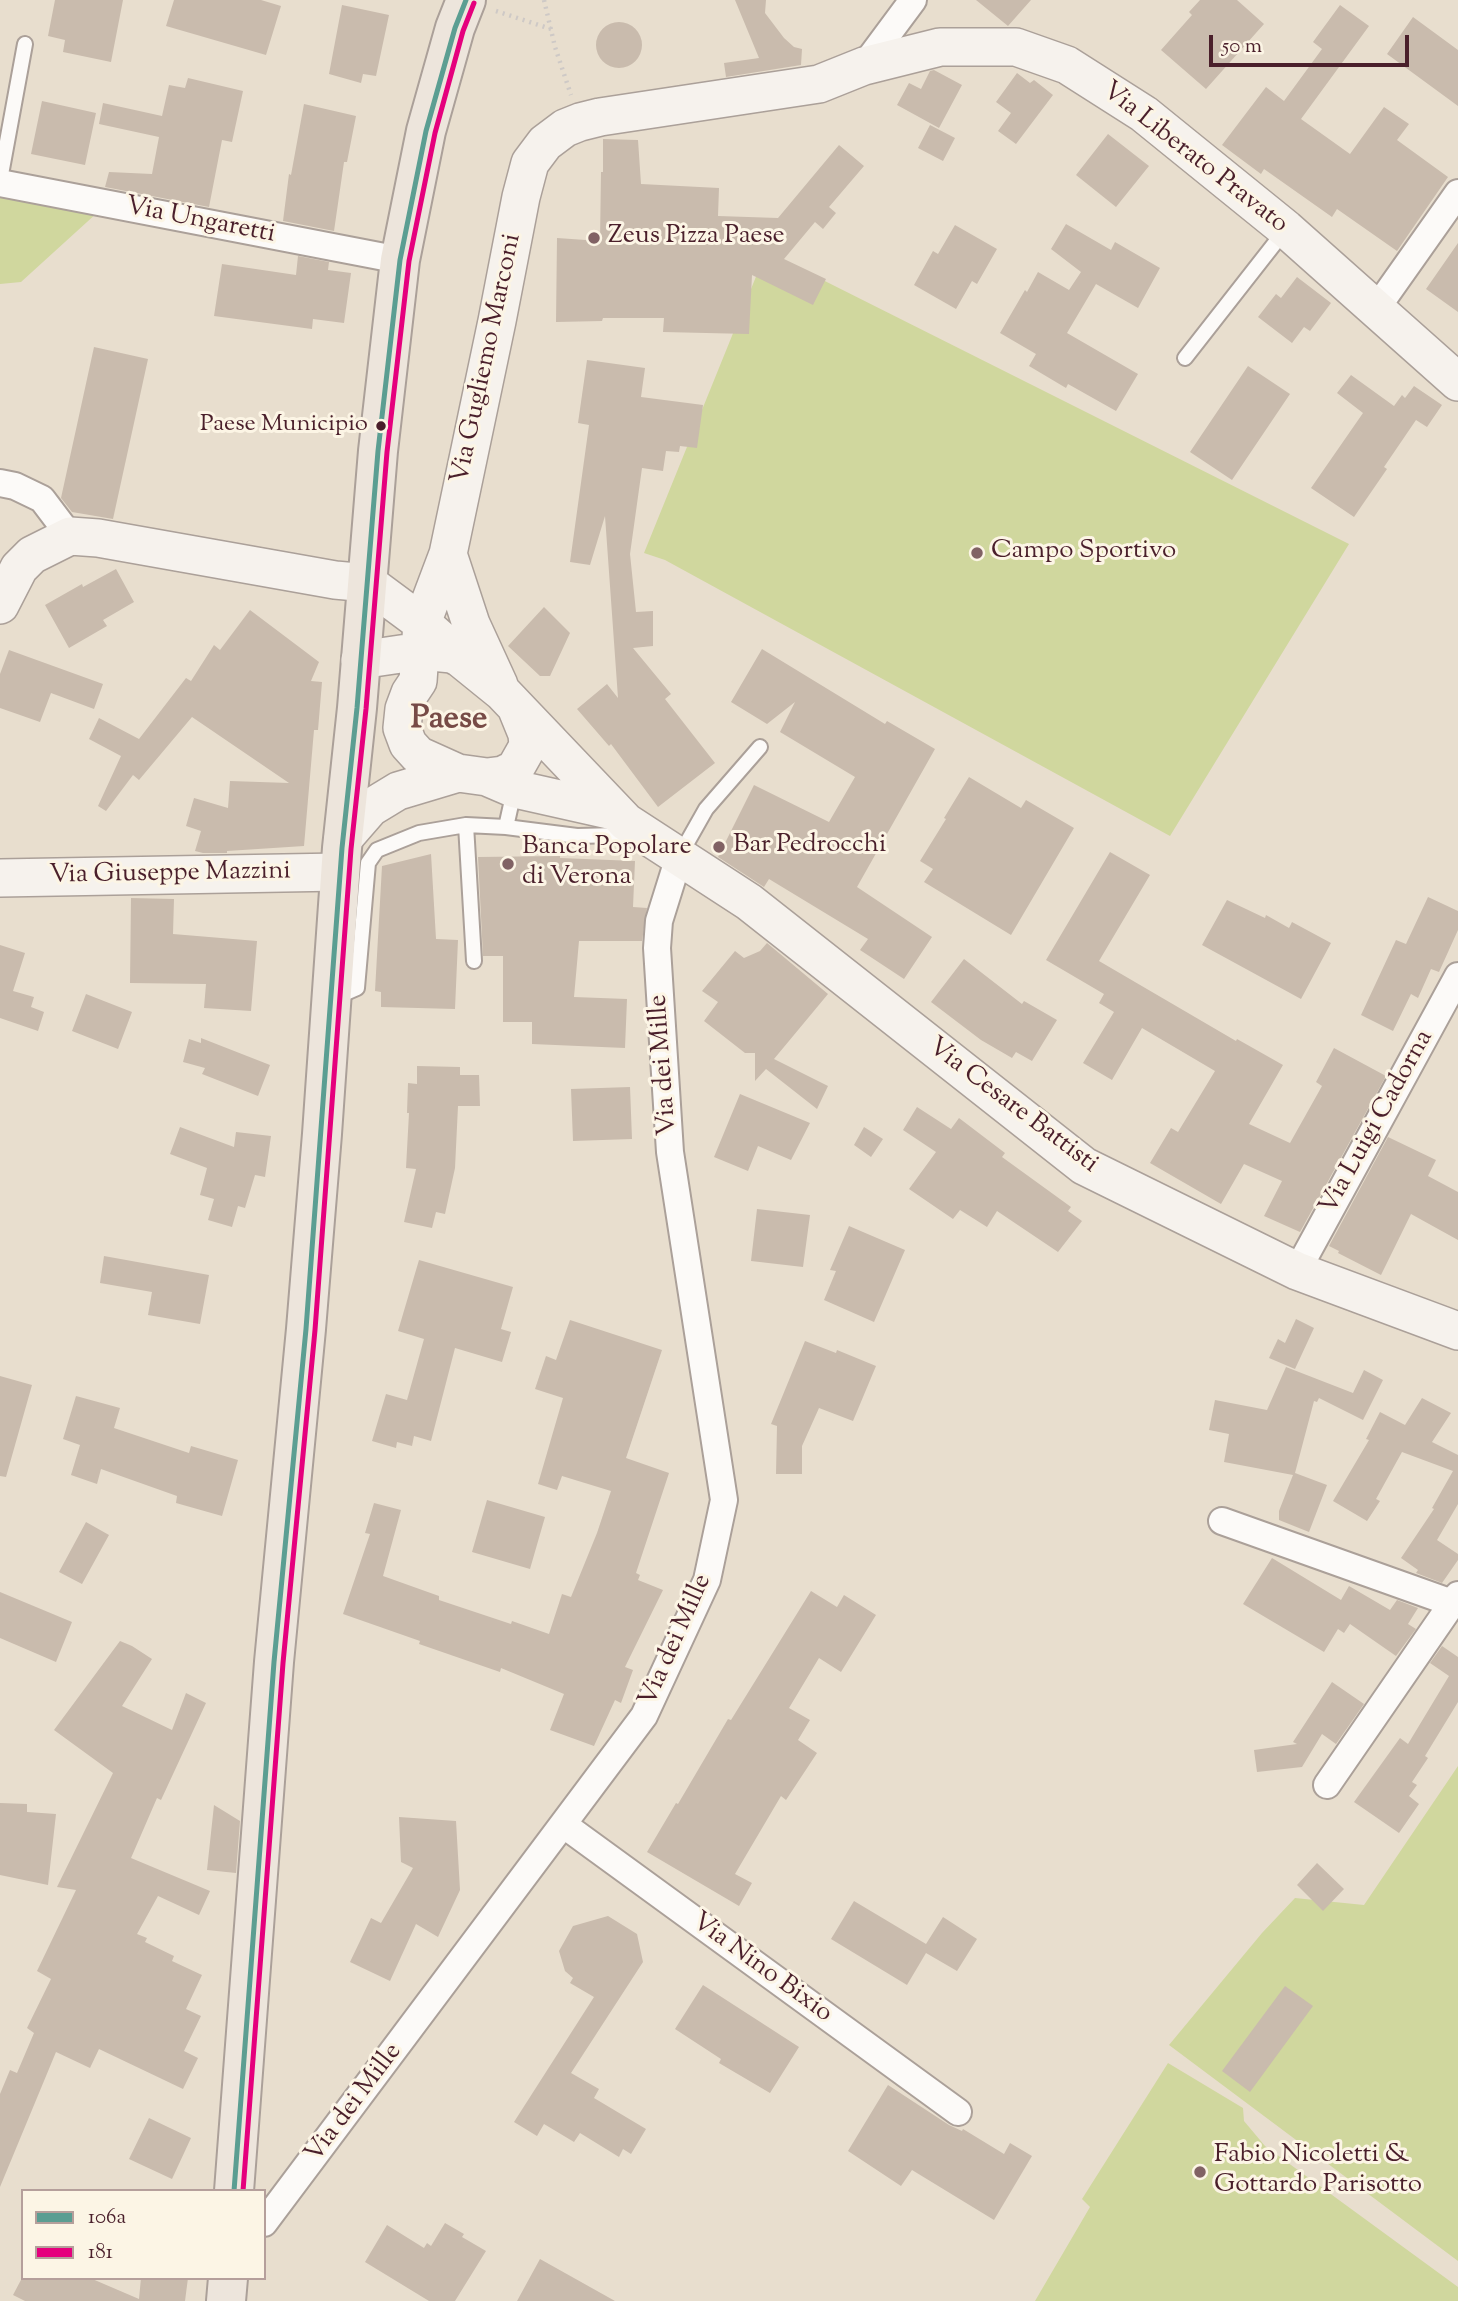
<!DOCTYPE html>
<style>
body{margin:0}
#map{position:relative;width:1458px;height:2301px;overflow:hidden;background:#e8dece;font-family:"Sorts Mill Goudy",serif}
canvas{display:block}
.legend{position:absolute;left:21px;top:2189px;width:245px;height:91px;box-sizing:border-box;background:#fcf5e5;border:2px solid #b59f9b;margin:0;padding:9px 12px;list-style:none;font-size:21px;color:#4a1f2b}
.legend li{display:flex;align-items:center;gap:14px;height:35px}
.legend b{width:35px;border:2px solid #b59f9b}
.scale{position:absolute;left:1209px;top:35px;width:200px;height:32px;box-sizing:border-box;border:4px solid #4a1f2b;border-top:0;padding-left:9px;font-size:21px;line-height:24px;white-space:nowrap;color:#4a1f2b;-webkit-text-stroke:5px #fcf5e5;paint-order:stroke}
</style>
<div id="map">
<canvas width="1458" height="2301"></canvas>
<ul class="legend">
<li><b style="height:9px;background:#5b9e92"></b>106a</li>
<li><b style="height:9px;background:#e5007d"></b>181</li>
</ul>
<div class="scale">50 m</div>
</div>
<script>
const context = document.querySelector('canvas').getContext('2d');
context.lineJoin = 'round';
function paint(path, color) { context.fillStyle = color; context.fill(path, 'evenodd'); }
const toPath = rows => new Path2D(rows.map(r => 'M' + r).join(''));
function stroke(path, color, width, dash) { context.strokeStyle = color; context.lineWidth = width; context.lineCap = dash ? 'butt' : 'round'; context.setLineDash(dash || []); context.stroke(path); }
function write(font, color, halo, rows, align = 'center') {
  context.font = font + ' "Sorts Mill Goudy",serif'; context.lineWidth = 6; context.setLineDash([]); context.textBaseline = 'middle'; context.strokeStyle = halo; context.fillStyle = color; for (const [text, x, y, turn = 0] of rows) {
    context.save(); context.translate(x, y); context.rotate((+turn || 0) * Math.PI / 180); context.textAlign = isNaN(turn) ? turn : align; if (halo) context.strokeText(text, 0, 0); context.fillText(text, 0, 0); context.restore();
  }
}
paint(toPath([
 [0,197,98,212,21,282,0,284],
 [768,247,769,253,1349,544,1170,836,665,560,644,553],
 [1458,1766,1458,2261,1169,2045,1262,1933,1295,1898,1364,1905],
 [1168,2063,1243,2108,1244,2121,1265,2146,1458,2287,1458,2301,1035,2301,1090,2207,1082,2199]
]), '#d0d79e');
paint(toPath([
 [55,0,123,0,111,62,63,52,65,40,48,36],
 [174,0,261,0,281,6,266,55,166,26],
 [735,0,766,0,765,13,784,38,794,47,802,49,801,65,726,77,724,63,759,58],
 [976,0,1031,0,1008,26],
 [1200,0,1237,0,1264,24,1206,89,1161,50,1192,15,1189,12],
 [342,5,389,15,376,76,363,74,361,83,329,74],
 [1340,5,1369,26,1301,119,1350,154,1384,107,1409,124,1397,140,1448,177,1397,251,1337,209,1332,217,1264,169,1261,174,1222,145,1266,87,1284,101,1322,49,1313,42],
 [1413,17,1458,50,1458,106,1387,54],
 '596 45a23 23 0 1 1 46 0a23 23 0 1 1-46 0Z',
 [934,70,962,85,939,128,897,105,909,83,921,89,930,71],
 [1017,73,1030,83,1034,80,1053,95,1016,144,998,131,1011,113,996,102],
 [188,78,243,91,232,142,222,140,209,207,105,187,109,172,152,174,159,137,99,124,103,103,162,116,169,85,185,88],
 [42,101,96,113,85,165,31,154],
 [304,104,356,116,347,162,344,162,334,231,283,221,289,174,291,175],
 [930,125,955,138,943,161,918,148],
 [1108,134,1149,166,1116,207,1076,175],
 [603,139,638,140,641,184,719,188,718,216,778,218,839,145,864,166,829,207,836,213,823,229,815,222,784,259,826,279,813,305,752,275,749,334,663,332,664,318,603,318,602,321,556,322,557,238,600,241,601,172,603,172],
 [1066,224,1111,250,1115,242,1160,268,1138,308,1096,284,1067,333,1138,374,1116,411,1068,384,1066,388,1029,366,1036,354,1000,333,1025,290,1027,292,1038,272,1069,290,1081,272,1051,249],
 [955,225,997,249,977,284,972,281,956,309,914,285,933,251,938,254],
 [1458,243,1458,312,1426,289],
 [298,256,329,262,328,270,351,273,344,323,313,319,312,329,214,316,222,264,296,275],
 [1297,277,1331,303,1310,331,1304,327,1292,343,1258,317,1276,294,1281,298],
 [94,347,148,359,113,519,72,512,61,498],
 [587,360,645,368,641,397,703,405,697,448,680,446,679,452,666,451,663,471,642,468,630,554,636,612,653,611,653,646,633,648,671,694,665,699,715,763,658,807,611,744,609,746,577,709,607,684,618,698,605,516,590,565,570,562,589,425,578,423],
 [1248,366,1290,394,1232,480,1190,452],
 [1351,375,1394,406,1402,395,1405,398,1414,386,1442,405,1427,427,1416,420,1384,467,1387,469,1354,517,1311,488,1363,413,1337,393],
 [116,569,134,602,103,620,107,626,69,648,45,605,82,584,83,587],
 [544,607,570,633,550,676,540,676,508,646],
 [250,610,319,662,311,681,322,682,318,730,314,730,304,846,227,851,227,853,203,853,195,851,201,831,186,826,194,798,228,808,230,781,289,783,192,717,139,780,133,775,106,811,98,806,121,756,89,739,99,718,139,739,186,678,191,681,214,645,220,650],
 [762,649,885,724,887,721,935,749,857,887,932,937,904,979,860,950,868,939,769,879,764,887,718,857,754,785,829,822,855,777,780,732,795,702,767,724,731,702],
 [9,650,103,684,94,709,51,693,40,722,0,708,0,674],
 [969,777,1021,808,1026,800,1074,828,1011,935,924,882,933,869,920,861,946,819,944,818],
 [1110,852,1150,875,1099,961,1236,1041,1237,1039,1283,1065,1249,1124,1290,1143,1322,1086,1316,1082,1334,1048,1386,1076,1300,1232,1264,1216,1282,1181,1244,1164,1221,1204,1150,1163,1171,1128,1178,1132,1215,1071,1142,1028,1112,1080,1083,1063,1114,1012,1099,1003,1104,994,1046,960],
 [431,854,436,939,458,940,455,1009,381,1007,381,992,375,991,382,866],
 [560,856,560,858,635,861,633,907,647,908,642,941,579,941,574,997,627,999,625,1048,532,1044,532,1022,503,1022,503,956,483,956,478,857],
 [1428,897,1458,911,1458,930,1439,972,1431,969,1418,998,1411,994,1393,1031,1361,1015,1396,940,1406,944],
 [131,898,174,899,173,934,257,941,251,1011,204,1008,206,984,130,983],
 [1227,900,1265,918,1266,915,1289,928,1292,922,1331,943,1301,999,1202,945],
 [767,943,828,994,774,1059,828,1086,817,1109,766,1069,755,1081,755,1053,745,1053,704,1021,718,1002,702,991,735,951,744,958,760,951],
 [0,945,25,953,13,991,34,997,31,1007,44,1012,38,1031,0,1018],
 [964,959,1022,1004,1024,1001,1057,1020,1032,1061,1016,1052,1012,1058,981,1040,931,1002],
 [86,994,132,1012,118,1049,72,1031],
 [201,1038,270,1065,258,1096,202,1074,205,1068,183,1062,189,1039,201,1043],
 [417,1066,460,1067,460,1075,479,1075,480,1106,458,1106,455,1168,445,1214,436,1212,432,1228,404,1222,416,1169,406,1168,409,1113,407,1113,408,1083,417,1084],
 [630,1087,632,1139,573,1141,571,1089],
 [740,1094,810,1123,791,1160,758,1146,748,1171,714,1157],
 [917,1107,951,1129,959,1118,1005,1153,1002,1157,1071,1207,1068,1211,1082,1221,1058,1252,997,1211,987,1227,960,1210,953,1219,909,1189,936,1152,903,1130],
 [180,1127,234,1147,236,1132,271,1136,265,1177,255,1175,245,1208,238,1206,232,1227,208,1220,214,1199,200,1195,207,1168,170,1154],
 [864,1127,883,1139,871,1157,854,1145],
 [1388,1137,1436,1160,1428,1176,1458,1192,1458,1240,1411,1214,1381,1275,1338,1253,1339,1251,1329,1246],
 [757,1209,810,1215,803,1267,751,1261],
 [849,1226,905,1250,874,1322,824,1300,836,1271,830,1270],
 [104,1256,209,1275,200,1324,148,1315,152,1292,100,1283],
 [419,1260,513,1287,501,1329,511,1332,502,1362,455,1348,431,1441,414,1436,412,1446,397,1442,396,1448,372,1441,386,1394,407,1400,424,1339,398,1331],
 [1296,1319,1314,1328,1295,1369,1269,1358,1278,1339,1285,1343],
 [570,1320,662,1350,626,1458,669,1473,636,1573,640,1575,638,1580,663,1590,625,1667,633,1670,621,1703,615,1700,594,1746,550,1730,564,1694,501,1668,500,1672,419,1644,420,1641,343,1614,370,1534,365,1533,374,1503,401,1510,383,1576,439,1596,439,1600,511,1624,512,1621,549,1634,562,1594,571,1597,597,1533,611,1491,562,1476,557,1490,538,1484,563,1398,535,1389,546,1356,556,1360],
 [805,1341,836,1353,837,1350,876,1366,853,1421,819,1408,802,1446,802,1474,776,1474,777,1426,771,1424],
 [1286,1367,1353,1393,1364,1370,1383,1380,1363,1420,1319,1398,1317,1402,1314,1401,1295,1473,1327,1485,1309,1532,1279,1520,1279,1511,1293,1475,1224,1462,1229,1434,1209,1430,1215,1400,1267,1410],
 [0,1376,32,1385,6,1477,0,1476],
 [76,1396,120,1408,114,1428,189,1453,191,1446,238,1460,222,1516,176,1503,177,1496,101,1469,97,1484,71,1475,80,1445,63,1439],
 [1422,1398,1451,1413,1432,1442,1458,1455,1458,1504,1437,1540,1458,1554,1458,1560,1442,1583,1416,1573,1418,1570,1401,1558,1434,1509,1432,1508,1453,1471,1402,1452,1376,1499,1380,1501,1367,1521,1333,1501,1369,1440,1366,1439,1380,1412,1405,1425],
 [487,1500,545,1517,530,1569,472,1552],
 [86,1522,109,1535,82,1584,59,1572],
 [1272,1558,1341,1600,1349,1586,1390,1610,1397,1600,1418,1608,1408,1624,1416,1629,1396,1656,1350,1624,1344,1633,1338,1629,1324,1652,1243,1604],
 [811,1591,837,1607,844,1595,876,1615,841,1672,819,1658,789,1708,810,1720,798,1740,817,1753,786,1800,781,1796,735,1874,752,1883,739,1906,647,1852,676,1803,678,1804,728,1719,731,1720],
 [0,1592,72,1622,56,1662,0,1638],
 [120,1641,132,1646,152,1659,122,1706,172,1730,186,1693,206,1703,161,1800,157,1798,131,1858,210,1891,199,1915,158,1896,137,1934,147,1938,145,1942,174,1956,172,1961,202,1975,186,2009,201,2016,184,2051,198,2058,183,2089,99,2049,90,2068,56,2052,0,2187,0,2094,10,2070,17,2073,34,2033,27,2028,51,1979,37,1971,76,1890,57,1887,113,1773,54,1730],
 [1442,1646,1458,1657,1458,1702,1425,1756,1428,1758,1412,1782,1417,1785,1409,1796,1419,1804,1399,1833,1354,1802,1400,1738,1408,1744,1449,1676,1430,1663],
 [1332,1682,1364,1704,1336,1744,1322,1734,1302,1767,1257,1772,1254,1750,1297,1744,1293,1742],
 [0,1803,27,1804,27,1812,56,1814,48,1885,0,1875],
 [214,1805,240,1821,236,1873,207,1870],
 [399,1817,456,1821,460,1890,438,1937,416,1924,390,1981,350,1962,371,1918,381,1923,413,1868,401,1862],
 [1317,1863,1344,1889,1323,1911,1297,1885],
 [854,1901,926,1944,943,1917,977,1939,957,1971,926,1953,907,1985,831,1939],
 [608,1916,637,1934,643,1962,571,2073,599,2089,594,2098,646,2129,631,2154,623,2149,619,2157,580,2133,574,2142,544,2124,537,2136,514,2122,594,1997,570,1983,573,1978,565,1971,559,1951,573,1926],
 [703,1985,799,2047,770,2093,719,2063,721,2059,675,2029],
 [1285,1986,1313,2006,1250,2092,1222,2071],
 [888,2085,949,2125,962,2131,963,2129,1004,2154,1010,2143,1032,2156,994,2220,912,2170,901,2186,848,2151],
 [149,2118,191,2138,172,2179,129,2159],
 [445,2223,464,2234,462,2237,486,2251,455,2301,429,2301,365,2262,387,2225,424,2248,427,2243,431,2246],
 [540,2259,615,2301,517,2301],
 [22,2278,90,2278,139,2299,141,2278,188,2278,185,2301,25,2301,13,2295]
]), '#c9bbad');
const lane = toPath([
 [0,180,25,44],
 [1185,358,1286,229],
 [466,825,474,961],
 [506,827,577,836,619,835,624,825],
 [680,855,706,809,760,747],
 [334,998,357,988,368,863,377,850,419,833,466,825,506,827,514,791]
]);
const street = toPath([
 [864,66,913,0],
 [0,183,400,260],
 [1376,309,1458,193],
 [0,483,15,486,42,499,70,536],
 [1297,1271,1458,976],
 [1222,1521,1452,1603],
 [1327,1785,1458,1595],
 [564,1825,958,2112],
 [264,2223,644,1716,707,1580,724,1500,670,1152,657,948,659,921,679,857]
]);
const secondary = toPath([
 [448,554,471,624,499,685],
 [0,605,19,568,32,555,70,536,98,538,335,580,368,583,422,623,440,639],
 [360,660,421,651,452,654,460,658,502,692,626,822,749,902,1084,1166,1297,1271,1458,1331],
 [516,707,527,734,528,746,515,769,503,775,487,777,458,773,418,755,408,744,402,728,404,709,410,693,418,681,422,623,448,554,497,321,521,197,530,163,545,143,565,128,580,122,600,117,819,84,864,66,940,47,1016,47,1067,65,1144,114,1286,229,1458,382],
 [487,777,515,789,613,811],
 [343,839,370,808,398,791,458,773],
 [0,878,340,872]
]);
const primary = toPath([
 [234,2191,274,1662,306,1329,322,1134,342,848,357,708,378,451,400,260,426,131,455,28,466,0],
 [226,2301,228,2278]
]);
stroke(lane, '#aba099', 18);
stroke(street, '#aba099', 30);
stroke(secondary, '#aba099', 40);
stroke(primary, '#aba099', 42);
stroke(toPath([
 [544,0,555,47,571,95],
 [496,11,551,29]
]), '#cec9c6', 4.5, [2, 5]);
stroke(lane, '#fcfaf8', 14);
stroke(street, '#fcfaf8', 26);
stroke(secondary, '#f6f2ed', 37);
stroke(primary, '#ede5dc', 38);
stroke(toPath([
 [234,2191,274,1662,306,1329,342,848,357,708,378,451,400,260,426,131,455,28,466,0]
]), '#5b9e92', 5);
stroke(toPath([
 [243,2191,283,1663,315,1330,351,849,366,709,387,452,409,261,435,133,463,31,474,3]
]), '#e5007d', 5);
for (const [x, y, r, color] of [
 [594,238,7,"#816264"],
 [381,426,6,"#4a1f2b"],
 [977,553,7,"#816264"],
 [719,847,7,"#816264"],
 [508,864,7,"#816264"],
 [1200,2172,7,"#816264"]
]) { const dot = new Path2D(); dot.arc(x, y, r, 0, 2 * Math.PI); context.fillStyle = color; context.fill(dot); stroke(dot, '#fcf5e5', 2.5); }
write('24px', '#4a1f2b', '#fcf5e5', [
 ["Paese Municipio",368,426]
], 'right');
write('26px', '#4a1f2b', '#fcf5e5', [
 ["Via Liberato Pravato",1194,159,38],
 ["Via Ungaretti",200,222,11],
 ["Via Gugliemo Marconi",488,359,-78],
 ["Via Giuseppe Mazzini",170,875,-1],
 ["Via dei Mille",665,1065,-94],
 ["Via Cesare Battisti",1012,1107,37],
 ["Via Luigi Cadorna",1378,1123,-61],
 ["Via dei Mille",677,1641,-66],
 ["Via Nino Bixio",761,1969,36],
 ["Via dei Mille",355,2104,-53]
]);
write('26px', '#4a1f2b', '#fcf5e5', [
 ["Zeus Pizza Paese",608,238],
 ["Campo Sportivo",991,553],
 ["Bar Pedrocchi",733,847],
 ["Banca Popolare",522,849],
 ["di Verona",522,879],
 ["Fabio Nicoletti &",1214,2157],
 ["Gottardo Parisotto",1214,2187]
], 'left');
write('bold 33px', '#774b46', '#fcf5e5', [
 ["Paese",449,721]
]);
</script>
